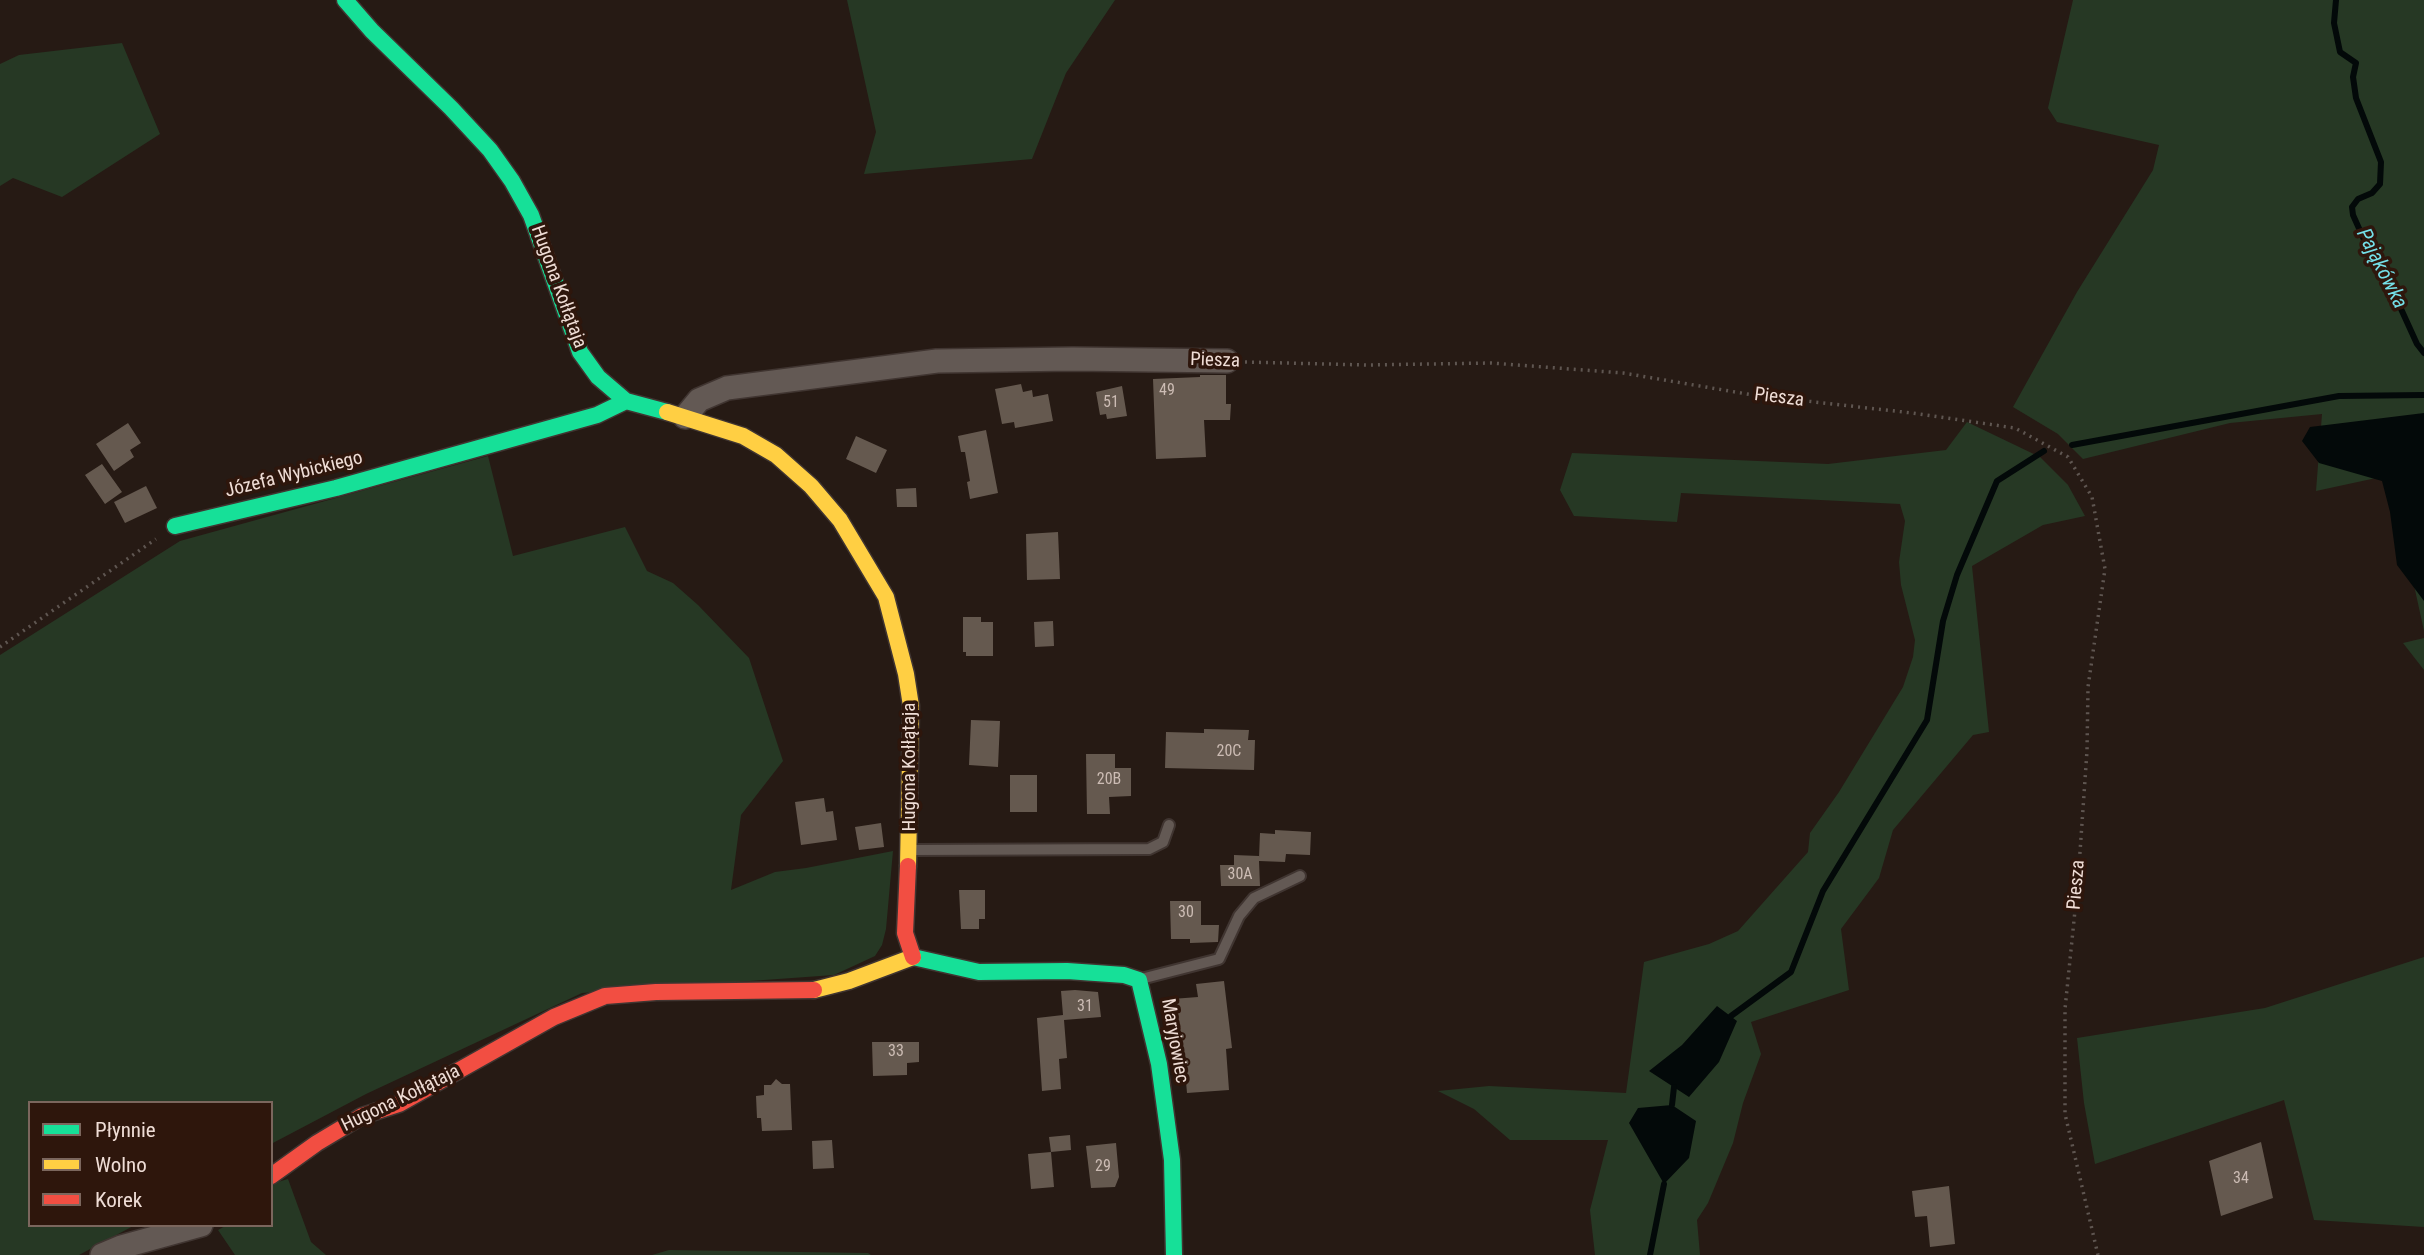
<!DOCTYPE html>
<meta charset="utf-8">
<style>
body{margin:0}
#map{position:relative;width:2424px;height:1255px;overflow:hidden;background:#261a14;font-family:"Roboto Condensed",sans-serif}
canvas{display:block}
.legend{position:absolute;left:28px;top:1101px;width:245px;height:126px;box-sizing:border-box;background:#2e160c;border:2px solid #7b665d;margin:0;padding:9px 12px;list-style:none;font-size:21px;color:#efddd6}
.legend li{display:flex;align-items:center;gap:14px;height:35px}
.legend b{width:35px;border:2px solid #7b665d}
</style>
<div id="map">
<canvas width="2424" height="1255"></canvas>
<ul class="legend">
<li><b style="height:9px;background:#16e098"></b>Płynnie</li>
<li><b style="height:9px;background:#ffcf43"></b>Wolno</li>
<li><b style="height:9px;background:#f24e42"></b>Korek</li>
</ul>
</div>
<script>
const context = document.querySelector('canvas').getContext('2d');
context.lineJoin = 'round';
function paint(path, color) { context.fillStyle = color; context.fill(path, 'evenodd'); }
const toPath = rows => new Path2D(rows.map(r => 'M' + r).join(''));
function stroke(path, color, width, dash) { context.strokeStyle = color; context.lineWidth = width; context.lineCap = dash ? 'butt' : 'round'; context.setLineDash(dash || []); context.stroke(path); }
function write(font, color, halo, rows, align = 'center') {
  context.font = font + ' "Roboto Condensed",sans-serif'; context.lineWidth = 7; context.setLineDash([]); context.textBaseline = 'middle'; context.strokeStyle = halo; context.fillStyle = color; for (const [text, x, y, turn = 0] of rows) {
    context.save(); context.translate(x, y); context.rotate((+turn || 0) * Math.PI / 180); context.textAlign = isNaN(turn) ? turn : align; if (halo) context.strokeText(text, 0, 0); context.fillText(text, 0, 0); context.restore();
  }
}
paint(toPath([
 [847,0,1115,0,1066,73,1032,159,864,174,876,132],
 [2073,0,2424,0,2424,631,2390,475,2316,491,2322,414,2230,423,2083,459,2058,434,2013,407,2077,292,2153,170,2159,145,2057,122,2048,108],
 [122,43,160,134,62,197,13,178,0,186,0,64,19,55],
 [1967,422,2040,457,2068,485,2085,516,2043,525,1972,566,1989,732,1973,735,1893,830,1879,878,1841,929,1849,990,1751,1022,1761,1054,1743,1103,1733,1143,1708,1203,1697,1220,1700,1255,1595,1255,1590,1210,1608,1140,1510,1140,1474,1109,1438,1091,1489,1086,1626,1093,1644,962,1709,944,1738,931,1808,852,1810,833,1839,792,1903,687,1913,657,1915,640,1901,585,1899,562,1905,521,1900,504,1681,493,1677,522,1574,516,1560,490,1572,453,1828,464,1946,450],
 [488,456,513,556,625,527,647,571,673,583,698,605,749,658,783,761,741,815,731,890,775,872,806,868,893,851,886,929,882,945,875,956,834,975,582,993,366,1094,271,1144,271,1103,30,1103,30,1225,135,1225,79,1255,0,1255,0,655,180,541],
 [2424,638,2424,670,2403,643],
 [2424,957,2424,1227,2314,1220,2284,1100,2095,1164,2084,1103,2077,1038,2265,1008],
 [288,1179,311,1242,326,1255,235,1255,218,1230,227,1225,271,1225,271,1184],
 [669,1250,868,1253,871,1255,652,1255]
]), '#263824');
paint(toPath([
 [2424,413,2424,601,2397,565,2390,512,2382,481,2319,463,2302,441,2310,427],
 [1717,1006,1737,1021,1719,1062,1689,1097,1649,1071,1682,1045],
 [1672,1105,1696,1121,1689,1158,1664,1184,1629,1123,1638,1108]
]), '#030909');
stroke(toPath([
 [2336,0,2334,23,2340,52,2356,63,2353,77,2356,98,2381,162,2380,184,2372,193,2358,199,2352,207,2353,215,2366,244,2381,265,2417,344,2424,353],
 [2072,445,2339,396,2424,395],
 [1731,1016,1791,972,1823,891,1927,720,1943,621,1957,575,1997,481,2044,451],
 [1672,1105,1674,1087],
 [1650,1255,1664,1184]
]), '#030909', 6);
paint(toPath([
 [1200,375,1226,375,1226,404,1231,404,1230,420,1204,420,1206,457,1156,459,1153,379,1200,377],
 [1021,384,1023,392,1032,390,1033,397,1048,394,1053,421,1015,428,1014,422,1002,424,995,389],
 [1122,386,1127,416,1107,419,1106,414,1100,415,1096,392],
 [128,423,141,443,130,450,134,457,114,471,96,444],
 [986,430,998,493,970,499,967,482,970,481,965,452,961,452,958,436],
 [856,436,887,450,876,473,846,459],
 [102,464,122,492,105,504,85,475],
 [146,486,157,508,125,523,114,502],
 [916,488,917,507,897,507,896,489],
 [1058,532,1060,579,1027,580,1026,534],
 [963,617,981,617,981,622,993,622,993,656,966,656,966,652,963,652],
 [1053,621,1054,646,1035,647,1034,622],
 [971,720,1000,721,998,767,969,765],
 [1204,729,1249,730,1248,740,1255,740,1254,770,1165,768,1166,732,1204,733],
 [1086,754,1115,754,1115,768,1131,768,1131,796,1109,797,1110,814,1087,814],
 [1010,775,1037,775,1037,812,1010,812],
 [824,798,826,812,833,811,837,840,801,845,795,802],
 [881,823,884,847,859,850,855,827],
 [1275,830,1311,832,1310,855,1286,854,1285,862,1259,861,1260,886,1221,886,1220,865,1234,865,1234,855,1259,856,1259,858,1260,833,1275,834],
 [959,890,985,890,985,919,979,919,979,929,961,929],
 [1170,901,1201,901,1201,925,1219,925,1218,942,1190,943,1190,939,1171,939],
 [1224,981,1232,1048,1226,1049,1229,1090,1187,1093,1182,1037,1175,1037,1172,999,1198,997,1196,984],
 [1075,990,1098,992,1101,1017,1064,1020,1067,1058,1059,1059,1061,1089,1042,1091,1037,1018,1063,1015,1061,991],
 [872,1042,919,1042,919,1062,907,1063,907,1075,873,1076],
 [776,1079,782,1084,790,1084,792,1130,762,1131,761,1118,757,1118,756,1096,764,1095,764,1085,771,1085],
 [1070,1135,1071,1150,1051,1152,1049,1137],
 [832,1140,834,1168,813,1169,812,1141],
 [2261,1142,2273,1198,2221,1216,2209,1161],
 [1116,1143,1119,1177,1115,1187,1091,1188,1086,1146],
 [1051,1152,1054,1187,1031,1189,1028,1154],
 [1949,1186,1955,1244,1930,1247,1927,1216,1915,1217,1912,1191]
]), '#65594f');
const lane = toPath([
 [912,850,1149,849,1163,842,1169,825],
 [1141,979,1219,959,1239,916,1254,898,1300,876]
]);
const street = toPath([
 [685,417,699,400,727,388,937,361,1073,359,1227,361],
 [102,1255,121,1247,201,1225]
]);
const fast = toPath([
 [345,0,372,31,451,108,490,150,512,181,531,215,580,352,598,377,626,401,667,412],
 [175,526,336,488,597,415,626,401],
 [913,957,979,972,1067,971,1124,975,1139,980,1159,1064,1172,1160,1174,1255]
]);
const slow = toPath([
 [667,412,743,436,776,455,811,486,840,520,886,597,906,674,911,706,908,866],
 [814,990,849,981,913,957]
]);
const jam = toPath([
 [908,866,905,933,913,957],
 [271,1176,317,1143,362,1116,399,1104,554,1017,605,996,656,992,814,990]
]);
stroke(lane, '#403531', 14);
stroke(street, '#403531', 26);
stroke(fast, '#403531', 19);
stroke(slow, '#403531', 19);
stroke(jam, '#403531', 19);
stroke(toPath([
 [1245,362,1367,365,1491,363,1623,373,1753,395,1912,413,2015,428,2068,457,2092,497,2105,569,2088,687,2087,751,2078,881,2065,1009,2065,1114,2098,1255],
 [0,647,156,539]
]), '#5f5651', 3.5, [2, 5]);
stroke(lane, '#635954', 10);
stroke(street, '#635954', 23);
stroke(fast, '#16e098', 16);
stroke(slow, '#ffcf43', 16);
stroke(jam, '#f24e42', 16);
write('16px', '#ccbcb4', null, [
 ["49",1167,391],
 ["51",1111,403],
 ["20C",1229,752],
 ["20B",1109,780],
 ["30A",1240,875],
 ["30",1186,913],
 ["31",1085,1007],
 ["33",896,1052],
 ["29",1103,1167],
 ["34",2241,1179]
]);
write('19px', '#efddd6', '#2e160c', [
 ["Hugona Kołłątaja",558,287,70],
 ["Piesza",1215,361,2],
 ["Piesza",1779,398,7],
 ["Józefa Wybickiego",294,475,-14],
 ["Hugona Kołłątaja",910,767,-90],
 ["Piesza",2077,885,-85],
 ["Maryjowiec",1174,1041,80],
 ["Hugona Kołłątaja",401,1099,-26]
]);
write('italic 21px', '#74dfe8', '#2e160c', [
 ["Pająkówka",2381,269,63]
]);
</script>
